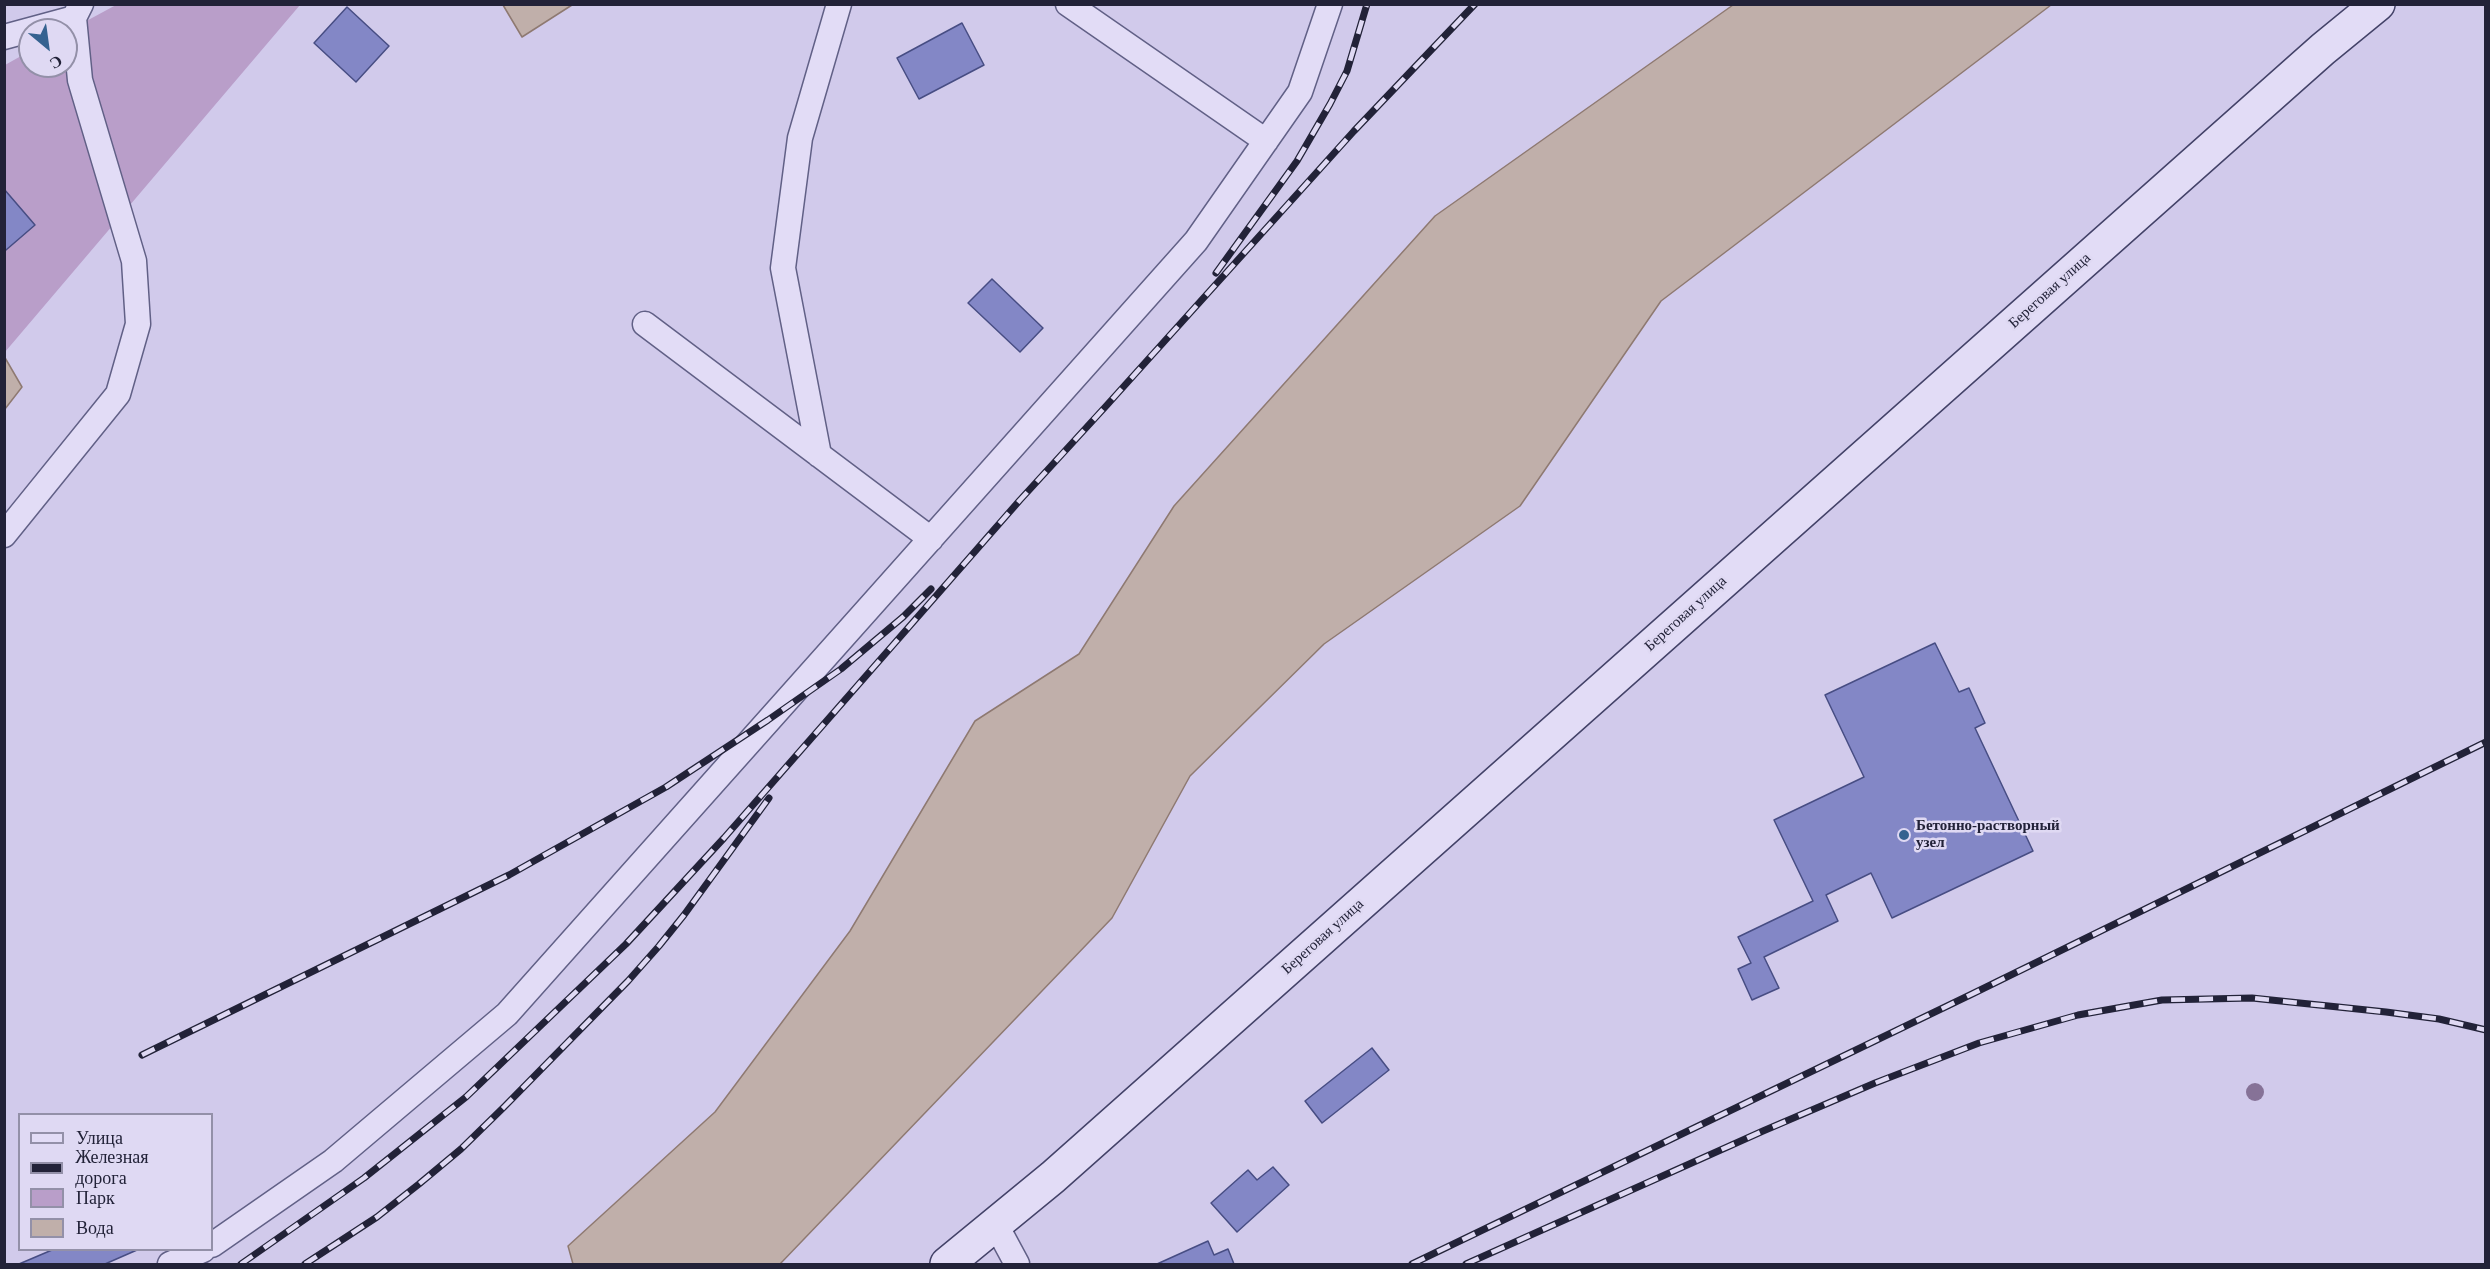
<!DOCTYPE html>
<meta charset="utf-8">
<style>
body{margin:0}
#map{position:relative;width:2490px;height:1269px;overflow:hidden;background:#d1caeb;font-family:"Times New Roman",serif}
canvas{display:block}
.frame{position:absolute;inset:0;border:6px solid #222238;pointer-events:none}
.legend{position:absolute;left:18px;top:1113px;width:195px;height:138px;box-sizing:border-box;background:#dfd9f3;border:2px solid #9390a8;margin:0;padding:8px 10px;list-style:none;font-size:18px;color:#222238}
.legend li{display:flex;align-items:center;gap:12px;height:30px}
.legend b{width:30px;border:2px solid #9390a8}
.north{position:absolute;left:18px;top:18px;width:60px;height:60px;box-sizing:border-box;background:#dfd9f3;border:2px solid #9390a8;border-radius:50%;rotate:151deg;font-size:16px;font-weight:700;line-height:24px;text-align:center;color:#222238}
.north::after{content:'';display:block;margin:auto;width:21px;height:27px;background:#356290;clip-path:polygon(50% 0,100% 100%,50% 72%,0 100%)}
</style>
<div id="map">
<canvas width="2490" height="1269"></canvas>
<div class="frame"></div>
<ul class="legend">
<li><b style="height:8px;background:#e2dcf6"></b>Улица</li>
<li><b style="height:8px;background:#222238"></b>Железная дорога</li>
<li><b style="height:16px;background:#b99ec9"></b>Парк</li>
<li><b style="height:16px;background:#c0afaa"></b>Вода</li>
</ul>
<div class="north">С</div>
</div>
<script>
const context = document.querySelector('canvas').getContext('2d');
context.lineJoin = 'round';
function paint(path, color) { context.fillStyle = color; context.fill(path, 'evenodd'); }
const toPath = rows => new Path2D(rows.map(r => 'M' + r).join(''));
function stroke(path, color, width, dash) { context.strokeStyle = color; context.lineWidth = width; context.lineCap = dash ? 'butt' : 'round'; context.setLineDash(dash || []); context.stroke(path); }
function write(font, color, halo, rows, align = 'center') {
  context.font = font + ' "Times New Roman",serif'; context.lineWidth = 5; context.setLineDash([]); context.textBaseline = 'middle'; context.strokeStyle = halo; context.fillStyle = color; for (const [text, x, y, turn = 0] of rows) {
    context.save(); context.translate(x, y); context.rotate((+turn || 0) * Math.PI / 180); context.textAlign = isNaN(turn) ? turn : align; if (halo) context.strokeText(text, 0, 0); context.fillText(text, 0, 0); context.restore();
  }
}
paint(toPath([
 [116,5,300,5,5,352,5,65,30,51,30,66,66,66,66,32]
]), '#b99ec9');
const water = toPath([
 [503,5,572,5,522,37,503,5],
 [1733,5,2051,5,1661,301,1520,506,1324,644,1190,776,1112,918,780,1264,573,1264,568,1246,715,1112,850,931,975,721,1079,654,1174,506,1435,216,1733,5],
 [4,356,22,387,5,409,4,409,4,356]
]);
paint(water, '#c0afaa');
stroke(water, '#8e7971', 1.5);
const building = toPath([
 [347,7,389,46,356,82,314,43,347,7],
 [962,23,984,65,919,99,897,58,962,23],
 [4,189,35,225,6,250,4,248,4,189],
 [992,279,1043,328,1020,352,968,303,992,279],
 [1935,643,1959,692,1969,688,1985,723,1975,728,2033,851,1892,918,1871,873,1826,895,1838,921,1764,957,1779,988,1752,1000,1738,969,1751,963,1738,937,1813,901,1774,820,1864,777,1825,695,1935,643],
 [1372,1048,1389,1070,1322,1123,1305,1101,1372,1048],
 [1273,1167,1289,1185,1237,1232,1211,1203,1248,1170,1257,1180,1273,1167],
 [1208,1241,1214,1255,1228,1249,1234,1264,1157,1264,1208,1241],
 [52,1250,137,1250,105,1264,19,1264,52,1250]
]);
paint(building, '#8387c6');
stroke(building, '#474d83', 1.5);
const lane = toPath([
 [1068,4,1266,141],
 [4,37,74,18],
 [645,324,931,539],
 [819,455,783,268,800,138,839,4],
 [4,535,118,394,138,324,134,261,80,80,74,18,81,4],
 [996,1225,1017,1264],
 [212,1245,333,1161,507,1014,1196,241,1300,92,1330,4],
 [170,1264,203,1250]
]);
const secondary = toPath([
 [947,1264,1053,1177,2323,49,2378,4]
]);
stroke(lane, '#616086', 27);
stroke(secondary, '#434268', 36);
stroke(lane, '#e2dcf6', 24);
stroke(secondary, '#e2dcf6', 33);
const rail = toPath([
 [1216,273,1297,161,1330,104,1347,71,1367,4],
 [142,1055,509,875,666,787,768,720,841,669,903,617,931,589],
 [241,1264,364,1178,466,1097,626,944,724,838,1020,500,1107,405,1354,131,1475,4],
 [305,1264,377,1217,419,1184,461,1149,504,1107,628,981,659,946,684,915,769,798],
 [1412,1264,1970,995,2486,742],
 [1466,1264,1763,1131,1875,1083,1979,1043,2078,1015,2162,1000,2252,998,2386,1012,2439,1019,2486,1030]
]);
stroke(rail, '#222238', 7);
stroke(rail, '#dfd9f3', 4.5, [14]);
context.fillStyle = '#867297';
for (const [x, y] of [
 [2255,1092]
]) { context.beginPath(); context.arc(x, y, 9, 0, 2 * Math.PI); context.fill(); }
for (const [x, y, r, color] of [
 [1904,835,6,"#356290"]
]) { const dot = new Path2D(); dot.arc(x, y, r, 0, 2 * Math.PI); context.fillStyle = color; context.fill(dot); stroke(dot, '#dfd9f3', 2); }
write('15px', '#222238', '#dfd9f3', [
 ["Береговая улица",2050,291,-42],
 ["Береговая улица",1686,614,-42],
 ["Береговая улица",1323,937,-42]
]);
write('bold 15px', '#222238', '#dfd9f3', [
 ["Бетонно-растворный",1916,826],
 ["узел",1916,843]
], 'left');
</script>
